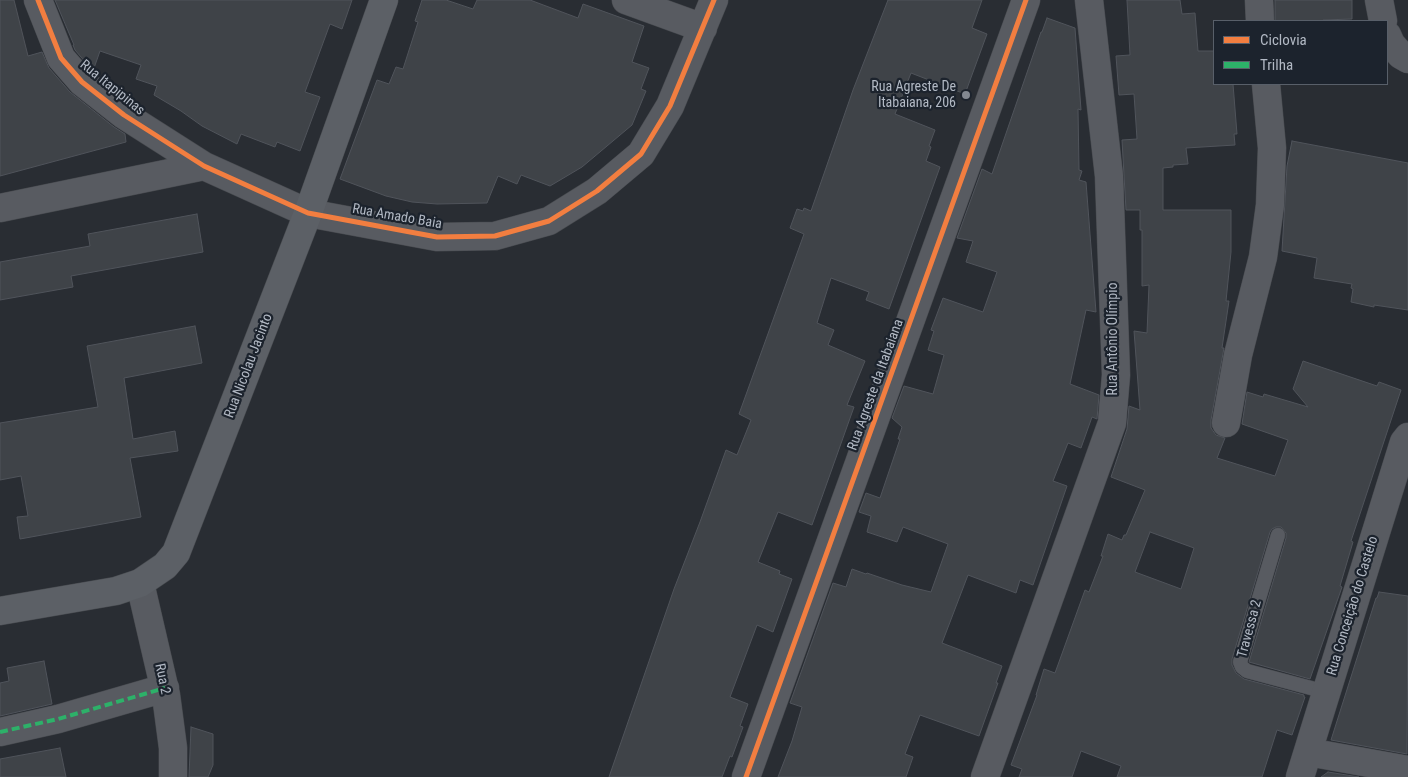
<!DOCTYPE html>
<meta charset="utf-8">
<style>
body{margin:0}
#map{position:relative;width:1408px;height:777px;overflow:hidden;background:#292d33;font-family:"Roboto Condensed",sans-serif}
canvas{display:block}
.legend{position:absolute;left:1213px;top:20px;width:175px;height:65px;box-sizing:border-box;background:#1c232d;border:1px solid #585f69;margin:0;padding:6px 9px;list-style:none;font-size:15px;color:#b2b9c4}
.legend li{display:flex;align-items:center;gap:10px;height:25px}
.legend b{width:25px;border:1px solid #585f69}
</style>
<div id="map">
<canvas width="1408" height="777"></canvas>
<ul class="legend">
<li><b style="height:6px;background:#f27e40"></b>Ciclovia</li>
<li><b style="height:6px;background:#2db169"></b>Trilha</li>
</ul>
</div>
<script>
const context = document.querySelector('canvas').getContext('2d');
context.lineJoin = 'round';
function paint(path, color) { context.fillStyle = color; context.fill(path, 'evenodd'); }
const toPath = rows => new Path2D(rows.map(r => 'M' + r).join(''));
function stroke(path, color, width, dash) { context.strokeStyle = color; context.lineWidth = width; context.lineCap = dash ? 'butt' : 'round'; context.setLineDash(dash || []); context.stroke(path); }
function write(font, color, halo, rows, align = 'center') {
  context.font = font + ' "Roboto Condensed",sans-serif'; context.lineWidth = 4.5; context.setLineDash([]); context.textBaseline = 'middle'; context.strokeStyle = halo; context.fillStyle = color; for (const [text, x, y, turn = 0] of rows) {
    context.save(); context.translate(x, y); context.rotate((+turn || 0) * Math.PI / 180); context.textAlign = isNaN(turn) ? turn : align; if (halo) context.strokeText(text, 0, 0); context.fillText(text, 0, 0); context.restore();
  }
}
const building = toPath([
 [0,0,14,0,28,56,42,52,49,68,70,92,114,127,125,134,126,142,0,176,0,0],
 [55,0,352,0,342,29,330,24,305,92,320,97,300,151,277,142,275,147,241,134,237,144,202,126,181,111,154,95,157,86,136,79,141,65,100,51,93,71,75,50,73,45,74,45,55,0],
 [422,0,446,0,473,9,477,0,530,0,578,18,583,4,644,26,632,62,649,68,641,89,646,91,632,125,582,167,550,186,521,175,517,184,498,176,487,203,437,204,412,202,386,196,340,179,377,80,389,84,396,67,403,69,418,22,415,21,422,0],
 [888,0,982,0,972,28,987,34,965,94,911,73,895,114,935,130,929,146,931,147,926,161,940,167,889,309,866,300,869,292,831,278,817,323,834,330,828,345,865,361,847,405,854,407,812,525,778,512,758,562,780,571,779,574,792,579,773,632,757,625,730,697,748,704,740,726,743,727,732,757,730,756,722,777,609,777,674,589,700,522,726,450,737,455,751,420,739,414,804,234,790,228,797,209,803,211,804,208,811,211,853,90,888,0],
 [1127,0,1180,0,1182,14,1195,13,1198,51,1214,51,1214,84,1233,84,1237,134,1234,134,1235,145,1186,148,1188,164,1173,165,1173,167,1163,168,1163,210,1231,210,1231,252,1226,301,1229,301,1222,348,1224,348,1211,420,1211,428,1216,435,1225,438,1217,458,1275,476,1288,440,1242,424,1247,392,1263,397,1264,394,1308,407,1293,389,1303,361,1377,386,1379,382,1401,390,1351,541,1353,542,1340,586,1342,587,1310,679,1249,662,1286,538,1286,533,1281,527,1276,527,1272,529,1270,532,1232,659,1232,665,1236,673,1244,679,1304,695,1304,697,1305,697,1292,735,1277,730,1262,777,1117,777,1121,766,1081,751,1072,777,1019,777,1022,769,1011,765,1037,695,1036,695,1044,669,1055,673,1085,590,1089,592,1103,556,1101,556,1108,534,1122,540,1124,535,1126,535,1145,490,1111,477,1127,429,1129,406,1140,410,1134,331,1147,333,1149,285,1142,286,1142,230,1140,230,1140,210,1126,210,1122,140,1137,139,1134,94,1119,95,1116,56,1130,55,1127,0],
 [1150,532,1194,548,1181,589,1135,572,1150,532],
 [1275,0,1352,0,1352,19,1323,20,1323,21,1275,21,1275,0],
 [1047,18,1075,28,1081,110,1078,109,1079,170,1082,171,1079,180,1086,182,1096,312,1086,310,1070,384,1099,395,1097,419,1092,417,1081,448,1068,443,1053,481,1067,486,1033,585,1020,580,1016,593,968,575,942,643,1002,666,996,683,998,683,979,736,920,715,905,754,913,757,906,777,778,777,792,741,802,707,790,703,833,583,846,587,852,569,866,574,867,573,902,585,931,592,948,544,903,527,897,542,867,532,871,516,859,512,866,493,880,498,900,439,898,439,902,427,892,418,904,386,933,394,944,355,928,350,934,331,931,330,943,298,983,312,997,272,966,262,973,241,957,238,982,169,992,174,1041,32,1042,32,1047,18],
 [1292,141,1408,163,1408,310,1374,305,1374,307,1351,302,1353,289,1351,288,1352,284,1314,278,1317,258,1282,251,1287,166,1292,141],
 [197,214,203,252,71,276,73,287,0,300,0,262,90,246,88,234,197,214],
 [195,326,202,363,124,378,133,439,175,431,178,451,130,458,141,517,20,539,17,517,28,516,21,476,0,480,0,423,98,407,87,346,195,326],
 [1379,592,1408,596,1407,754,1331,740,1376,598,1377,598,1379,592],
 [44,661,52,704,0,716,0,683,9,681,7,668,44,661],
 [191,727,213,734,213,765,208,777,189,777,191,727],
 [60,748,66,777,0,777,0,759,60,748],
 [1328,772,1359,777,1321,777,1328,772]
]);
paint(building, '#3f4348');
stroke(building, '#50545b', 1);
const lane = toPath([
 [1278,535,1240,662,1242,667,1247,671,1326,692]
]);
const street = toPath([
 [38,0,61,58,82,82,124,115,204,166,308,213,437,237,495,236,549,221,597,191,641,154,670,106,714,0],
 [626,0,703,28],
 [1259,0,1260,21],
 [1379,0,1383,21],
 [1387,35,1391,44,1401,55,1408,59],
 [0,208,204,166],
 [1226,423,1238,355,1263,257,1270,205,1272,148,1266,84],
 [140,583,166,695,173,748,173,777],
 [0,732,58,719,165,688],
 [1308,752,1408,770],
 [746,777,1026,0],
 [985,777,1112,423,1116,375,1109,176,1089,0],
 [1300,777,1404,442,1408,437]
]);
const secondary = toPath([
 [0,611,116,591,140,583,165,566,176,553,308,213,384,0]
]);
stroke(lane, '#46494e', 15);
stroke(street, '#46494e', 29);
stroke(secondary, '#46494e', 29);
stroke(lane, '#585b61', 14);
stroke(street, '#585b61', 28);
stroke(secondary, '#5c6066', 28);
stroke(toPath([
 [0,732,58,719,165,688]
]), '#2db169', 4, [8, 4]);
stroke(toPath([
 [38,0,61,58,82,82,124,115,204,166,308,213,437,237,495,236,549,221,597,191,641,154,670,106,714,0],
 [746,777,1026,0]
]), '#f27e40', 5);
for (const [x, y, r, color] of [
 [966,95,5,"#828891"]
]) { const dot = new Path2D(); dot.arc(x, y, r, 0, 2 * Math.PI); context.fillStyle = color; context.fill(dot); stroke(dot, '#1c232d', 2); }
write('14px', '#b2b9c4', '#1c232d', [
 ["Rua Agreste De",956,87],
 ["Itabaiana, 206",956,103]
], 'right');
write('14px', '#b2b9c4', '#1c232d', [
 ["Rua Itapipinas",112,88,39],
 ["Rua Amado Baia",397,217,10],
 ["Rua Antônio Olímpio",1113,339,-90],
 ["Rua Nicolau Jacinto",249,366,-69],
 ["Rua Agreste da Itabaiana",876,385,-70],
 ["Rua Conceição do Castelo",1353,606,-73],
 ["Travessa 2",1250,629,-75],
 ["Rua 2",162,679,78]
]);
</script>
